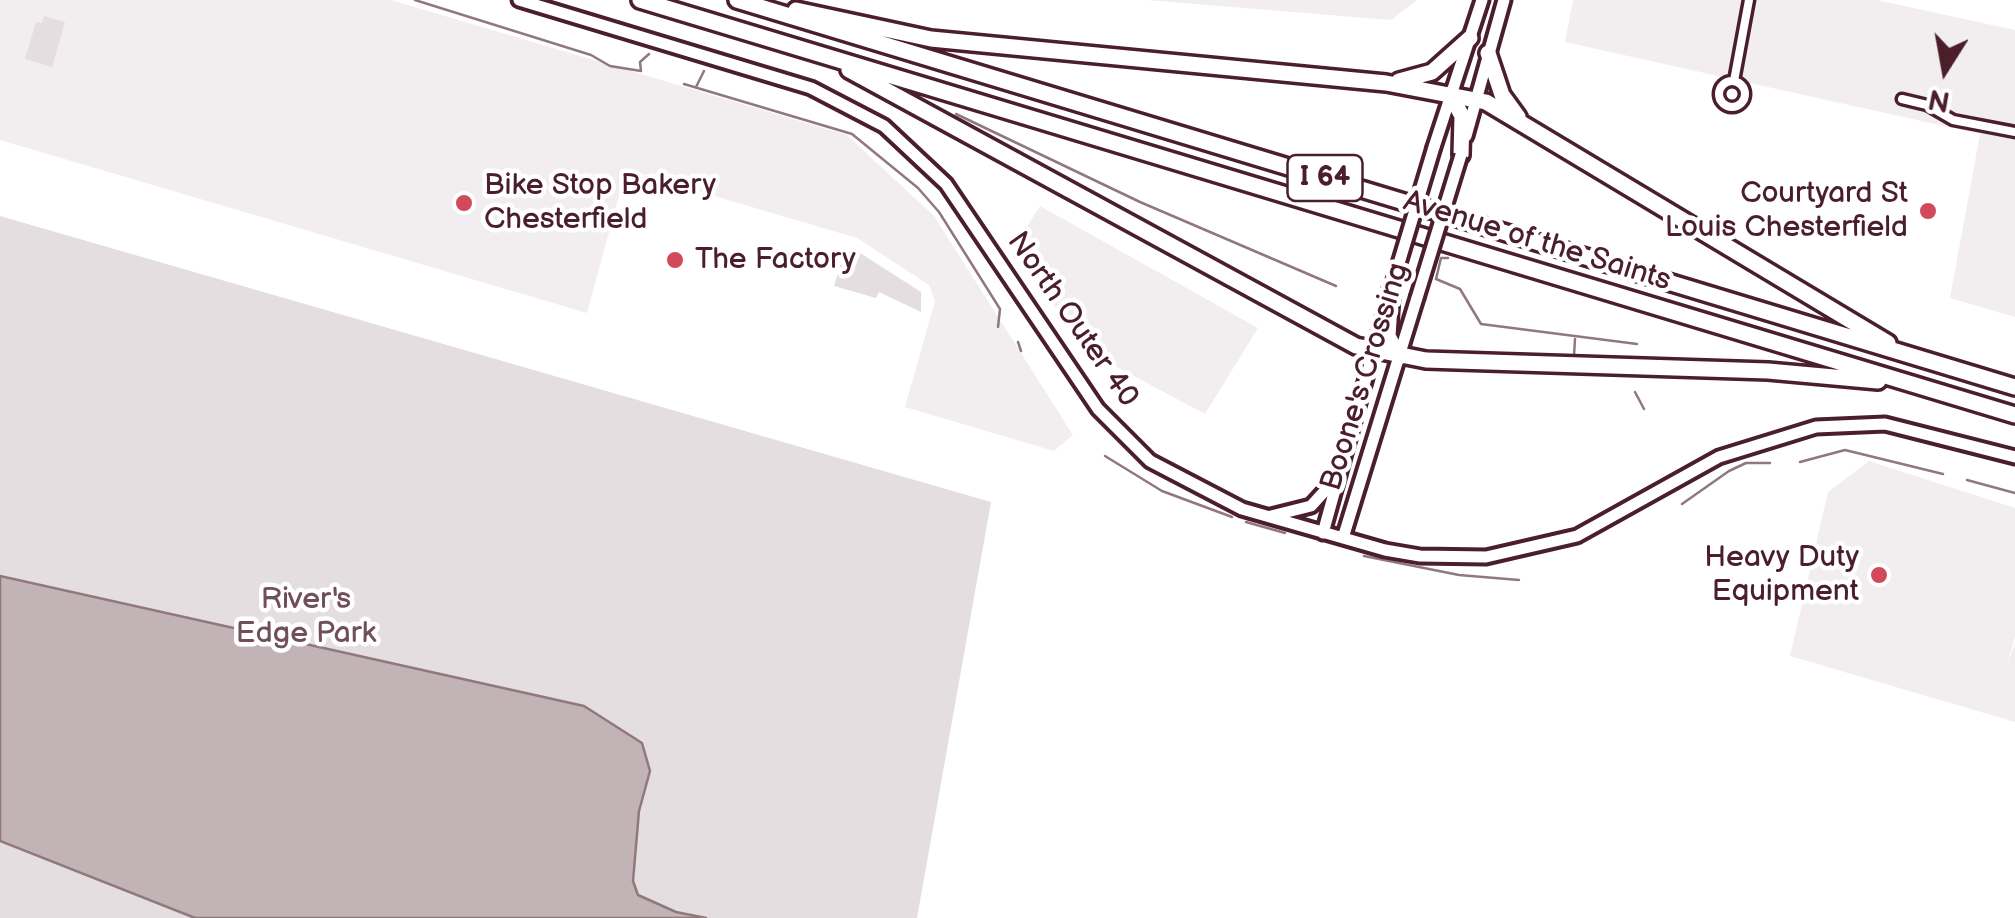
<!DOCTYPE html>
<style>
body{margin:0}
#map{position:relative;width:2015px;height:918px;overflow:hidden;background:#fff;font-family:"Balsamiq Sans",sans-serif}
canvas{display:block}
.north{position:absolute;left:1895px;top:20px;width:100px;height:100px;-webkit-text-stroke:8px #fff;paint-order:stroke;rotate:191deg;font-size:28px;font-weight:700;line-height:40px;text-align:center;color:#4a1f2b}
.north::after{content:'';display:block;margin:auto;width:35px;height:45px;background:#4a1f2b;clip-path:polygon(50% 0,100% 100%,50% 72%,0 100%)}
</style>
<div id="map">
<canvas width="2015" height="918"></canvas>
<div class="north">N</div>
</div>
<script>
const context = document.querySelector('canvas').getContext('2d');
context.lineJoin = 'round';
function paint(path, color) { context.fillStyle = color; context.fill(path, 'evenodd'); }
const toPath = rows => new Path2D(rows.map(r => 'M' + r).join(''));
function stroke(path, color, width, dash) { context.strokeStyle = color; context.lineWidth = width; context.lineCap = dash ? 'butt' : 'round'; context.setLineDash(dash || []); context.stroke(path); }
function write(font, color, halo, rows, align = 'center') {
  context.font = font + ' "Balsamiq Sans",sans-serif'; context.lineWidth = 9; context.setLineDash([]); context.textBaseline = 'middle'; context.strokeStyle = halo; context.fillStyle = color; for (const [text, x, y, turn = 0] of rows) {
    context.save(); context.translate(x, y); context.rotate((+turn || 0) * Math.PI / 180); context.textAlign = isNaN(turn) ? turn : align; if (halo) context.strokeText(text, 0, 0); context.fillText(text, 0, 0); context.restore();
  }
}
paint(toPath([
 [0,0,391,0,847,135,934,216,1073,435,1054,451,905,407,935,301,929,285,857,238,626,170,587,313,0,140],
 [1146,0,1417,0,1391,20],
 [1573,0,1877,0,2015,30,2015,317,1950,298,1980,134,1565,42],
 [1040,206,1258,328,1205,414,1081,348,1016,245],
 [1869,461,2015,508,2015,637,2007,666,2015,643,2015,722,1790,656,1828,492]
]), '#f2eeef');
paint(toPath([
 [44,16,65,22,52,67,25,59,36,22,42,23],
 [0,216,991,502,917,918,0,918],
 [845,250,857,251,921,292,921,312,879,292,876,298,834,286]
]), '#e5dee0');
const water = toPath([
 [0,576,584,706,642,743,650,771,639,811,633,881,638,895,676,912,706,918,195,918,0,841,0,576]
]);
paint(water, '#c1b3b6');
stroke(water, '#91787e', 2.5);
stroke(toPath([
 [415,0,591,55,610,66,641,71,640,62,649,54],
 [684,84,852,134,918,188,939,212,1000,309,998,327],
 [696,87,704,71],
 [956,114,1140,202,1336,286],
 [1448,258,1441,258,1436,279,1460,289,1481,324,1637,344],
 [1018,342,1021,351],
 [1574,356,1575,339],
 [1635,392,1644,409],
 [1105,456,1162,491,1232,517],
 [1800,462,1845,450,1943,474],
 [1967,480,2015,493],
 [1682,504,1729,471,1746,463,1770,463],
 [1246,522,1285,533],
 [1364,556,1459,575,1519,580]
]), '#91787e', 2.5);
const street = toPath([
 '1719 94a13 13 0 1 1 26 0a13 13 0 1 1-26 0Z',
 [1734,81,1749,0],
 [1902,99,1927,105,1953,120,2015,132]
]);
const secondary = toPath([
 [519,0,811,88,884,126,946,184,1098,409,1150,461,1242,509,1385,550,1420,556,1486,557,1577,536,1719,457,1816,427,1885,424,2015,457],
 [1466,136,1504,0],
 [1434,147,1482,0],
 [1271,516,1311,506,1331,484],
 [1323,533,1386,306],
 [1343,538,1417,298]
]);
const highway = toPath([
 [640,0,2015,415],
 [737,0,2015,387],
 [796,10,931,39,1386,83,1486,102,1888,343],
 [1488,53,1502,95,1518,117],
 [849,70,1356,346,1426,360,1768,371,1878,381],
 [1399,81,1432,72,1470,38],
 [1450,94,1462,116,1461,155],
 [1391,290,1388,336,1399,357]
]);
stroke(street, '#4a1f2b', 15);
stroke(secondary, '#4a1f2b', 19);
stroke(highway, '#4a1f2b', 22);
stroke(street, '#fff', 8);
stroke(secondary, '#fff', 11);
stroke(highway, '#fff', 15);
const secondaryBridge = toPath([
 [1391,290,1434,147],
 [1417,298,1461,155]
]);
stroke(secondaryBridge, '#4a1f2b', 19, []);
stroke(secondaryBridge, '#fff', 11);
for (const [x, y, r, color] of [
 [464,203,10,"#d1495b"],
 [1928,211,10,"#d1495b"],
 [675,260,10,"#d1495b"],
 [1879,575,10,"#d1495b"]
]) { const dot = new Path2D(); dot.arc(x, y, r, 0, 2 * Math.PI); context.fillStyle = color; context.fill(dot); stroke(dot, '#fff', 4); }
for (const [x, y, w] of [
 [1325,178,75]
]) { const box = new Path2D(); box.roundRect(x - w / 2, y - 23, w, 46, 8); context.fillStyle = '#fff'; context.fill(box); stroke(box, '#4a1f2b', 2.5); }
write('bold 28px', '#4a1f2b', null, [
 ["I 64",1325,178]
]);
write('30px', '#4a1f2b', '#fff', [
 ["Bike Stop Bakery",484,186],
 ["Chesterfield",484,220],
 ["Courtyard St",1908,194,"right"],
 ["Louis Chesterfield",1908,228,"right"],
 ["The Factory",695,260],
 ["Heavy Duty",1859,558,"right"],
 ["Equipment",1859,592,"right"]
], 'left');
write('30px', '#4a1f2b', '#fff', [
 ["Avenue of the Saints",1537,242,17],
 ["North Outer 40",1072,320,55],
 ["Boone's Crossing",1366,377,-73]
]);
write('30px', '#714f58', '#fff', [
 ["River's",306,600],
 ["Edge Park",306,634]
]);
</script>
